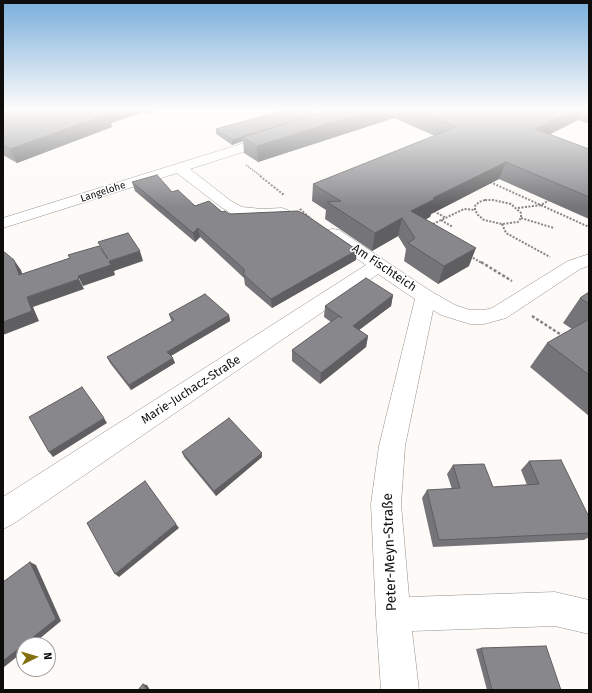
<!DOCTYPE html>
<meta charset="utf-8">
<style>
body{margin:0}
#map{position:relative;width:592px;height:693px;overflow:hidden;background:#fdfaf7;font-family:"Fira Sans",sans-serif}
canvas{display:block}
.frame{position:absolute;inset:0;border:4px solid #0e0d0c;pointer-events:none}
.north{position:absolute;left:16px;top:637px;width:40px;height:40px;box-sizing:border-box;background:#fff;border:1px solid #9f9e9e;border-radius:50%;rotate:85deg;font-size:11px;font-weight:700;line-height:16px;text-align:center;color:#0e0d0c}
.north::after{content:'';display:block;margin:auto;width:14px;height:18px;background:#836f0d;clip-path:polygon(50% 0,100% 100%,50% 72%,0 100%)}
</style>
<div id="map">
<canvas width="592" height="693"></canvas>
<div class="frame"></div>
<div class="north">N</div>
</div>
<script>
const context = document.querySelector('canvas').getContext('2d');
context.lineJoin = 'round';
const toPath = rows => new Path2D(rows.map(r => 'M' + r).join(''));
function stroke(path, color, width, dash) { context.strokeStyle = color; context.lineWidth = width; context.lineCap = dash ? 'butt' : 'round'; context.setLineDash(dash || []); context.stroke(path); }
function paint(path, color) { context.fillStyle = color; context.fill(path, 'evenodd'); }
function write(font, color, halo, rows, align = 'center') {
  context.font = font + ' "Fira Sans",sans-serif'; context.lineWidth = 3; context.setLineDash([]); context.textBaseline = 'middle'; context.strokeStyle = halo; context.fillStyle = color; for (const [text, x, y, turn = 0] of rows) {
    context.save(); context.translate(x, y); context.rotate((+turn || 0) * Math.PI / 180); context.textAlign = isNaN(turn) ? turn : align; if (halo) context.strokeText(text, 0, 0); context.fillText(text, 0, 0); context.restore();
  }
}
const minor = toPath([
 [300,109,314,109,331,119,333,121,331,123,327,124,323,123,300,109],
 [273,134,277,135,279,138,277,141,190,169,231,201,242,207,262,209,282,208,288,210,290,213,288,216,262,219,232,214,221,207,177,173,3,228,3,218,273,134],
 [333,229,339,230,432,292,455,305,470,310,484,310,492,308,568,261,589,254,589,266,580,269,506,318,484,324,470,324,441,315,433,310,405,446,401,504,409,597,555,592,589,600,589,634,555,626,412,631,419,690,381,690,376,615,371,504,379,446,415,299,378,274,13,524,3,529,3,497,366,265,327,238,325,234,327,230,333,229]
]);
stroke(minor, '#93908d', 1);
stroke(toPath([
 [246,165,262,177]
]), '#878583', 1.5, [1.5, 1]);
stroke(toPath([
 [260,176,284,195],
 [490,182,589,227],
 [485,200,493,200,511,204,521,213,521,218,518,222,502,224,484,220,478,215,475,210,475,206,479,202,485,200],
 [518,208,541,205,551,199],
 [300,209,311,219],
 [434,211,446,218],
 [521,218,554,228],
 [441,220,453,227],
 [433,224,464,209,475,210],
 [502,224,506,233,550,257],
 [470,256,482,263]
]), '#878583', 2, [2, 1.5]);
stroke(toPath([
 [481,262,512,281],
 [532,316,563,336]
]), '#878583', 2.5, [3, 2]);
paint(minor, '#fff');
paint(toPath([
 [3,109,159,109,148,114,143,112,111,123,112,127,17,163,3,155],
 [318,109,589,109,589,124,578,120,550,134,589,149,589,219,499,179,431,214,430,217,426,219,469,266,438,284,404,261,406,249,398,236,372,251,325,219,326,210,312,201,313,184,435,136,394,118,258,162,244,153,243,141,232,145,216,134,216,129,276,113,276,112,314,115,323,112],
 [132,182,172,192,195,206,222,212,356,260,272,308,245,285,244,278,200,237,195,242,135,191],
 [589,292,589,416,530,367,547,343,572,329,563,323,580,298],
 [393,295,391,306,359,330,368,336,366,347,320,384,292,361,292,350,331,322,324,317,325,306],
 [169,314,229,315,230,321,171,356,175,363,131,390,110,363,107,357,172,321,171,320],
 [182,452,262,453,262,457,216,496,184,457],
 [529,461,589,517,589,537,584,540,433,547,422,498,427,490,452,489,447,474,453,465,493,487,527,485,521,470],
 [481,648,561,690,487,690,476,649]
]), '#757478');
paint(toPath([
 [109,109,142,109,143,112,111,123,112,127,17,163,10,149],
 [147,109,159,109,148,114],
 [375,109,396,109,394,118,258,162,257,146],
 [576,109,583,109,578,120,529,145,535,129],
 [243,137,243,141,232,145,232,140],
 [506,162,499,179,431,214,430,217,409,228,411,211,433,198],
 [402,218,398,236,372,251,375,233],
 [198,228,200,237,195,242,193,233],
 [476,248,469,266,438,284,444,266],
 [357,250,356,260,272,308,271,299],
 [140,251,143,261,114,271,115,275,83,286,78,276,109,261],
 [14,260,21,270,26,285,19,275],
 [79,279,84,289,33,307,39,321,3,335,3,322,27,297],
 [393,295,391,306,351,336,353,326],
 [229,315,230,321,169,357,167,352],
 [368,336,366,347,320,384,321,373],
 [173,358,175,363,131,390,129,385],
 [104,418,107,423,53,457,49,452],
 [262,453,262,457,216,496,214,491],
 [176,524,179,528,119,577,115,574],
 [30,562,36,565,61,621,32,645,24,645,24,651,3,668,3,661],
 [143,684,147,685,150,690,147,690]
]), '#5f5e61');
const building = toPath([
 [3,109,109,109,104,111,108,114,10,149,3,145,3,109],
 [284,109,305,109,314,115,232,140,216,129,277,112,276,112,284,109],
 [331,109,375,109,257,146,243,137,331,109],
 [413,109,576,109,535,129,589,149,589,197,506,162,433,198,435,199,411,211,476,248,444,266,408,243,415,238,402,218,375,233,327,202,341,201,313,184,456,127,413,109],
 [157,175,172,192,178,190,195,206,209,201,222,212,225,211,229,214,298,211,306,215,357,250,271,299,244,275,244,269,198,228,193,233,132,182,157,175],
 [128,233,140,251,109,261,111,265,78,276,79,279,27,297,32,311,3,322,3,251,14,260,19,275,70,258,68,255,99,246,108,259,98,242,128,233],
 [366,278,393,295,353,326,368,336,321,373,292,350,339,316,342,318,325,306,366,278],
 [589,292,589,304,580,298,589,292],
 [205,294,229,315,167,352,173,358,129,385,107,357,174,320,169,314,205,294],
 [589,319,589,375,547,343,589,319],
 [82,387,104,418,49,452,29,417,82,387],
 [229,418,262,453,214,491,182,452,229,418],
 [561,460,589,517,589,533,439,540,427,490,460,488,453,465,484,464,493,487,539,484,529,461,561,460],
 [145,481,176,524,115,574,87,523,145,481],
 [30,562,56,619,3,661,3,582,30,562],
 [546,646,561,690,492,690,481,648,546,646],
 [143,684,147,690,138,690,143,684]
]);
paint(building, '#88878b');
stroke(building, '#5f5e61', 1);
const sky = context.createLinearGradient(0, 0, 0, 207);
sky.addColorStop(0, '#79aedb');
sky.addColorStop(0.53, '#fefdfb');
sky.addColorStop(1, '#fefdfb00');
context.fillStyle = sky;
context.fillRect(0, 0, 592, 207);
write('10px', '#0e0d0c', '#fff', [
 ["Langelohe",103,192,-18]
]);
write('12px', '#0e0d0c', '#fff', [
 ["Am Fischteich",384,268,34],
 ["Marie-Juchacz-Straße",191,390,-33]
]);
write('14px', '#0e0d0c', '#fff', [
 ["Peter-Meyn-Straße",390,552,-92]
]);
</script>
